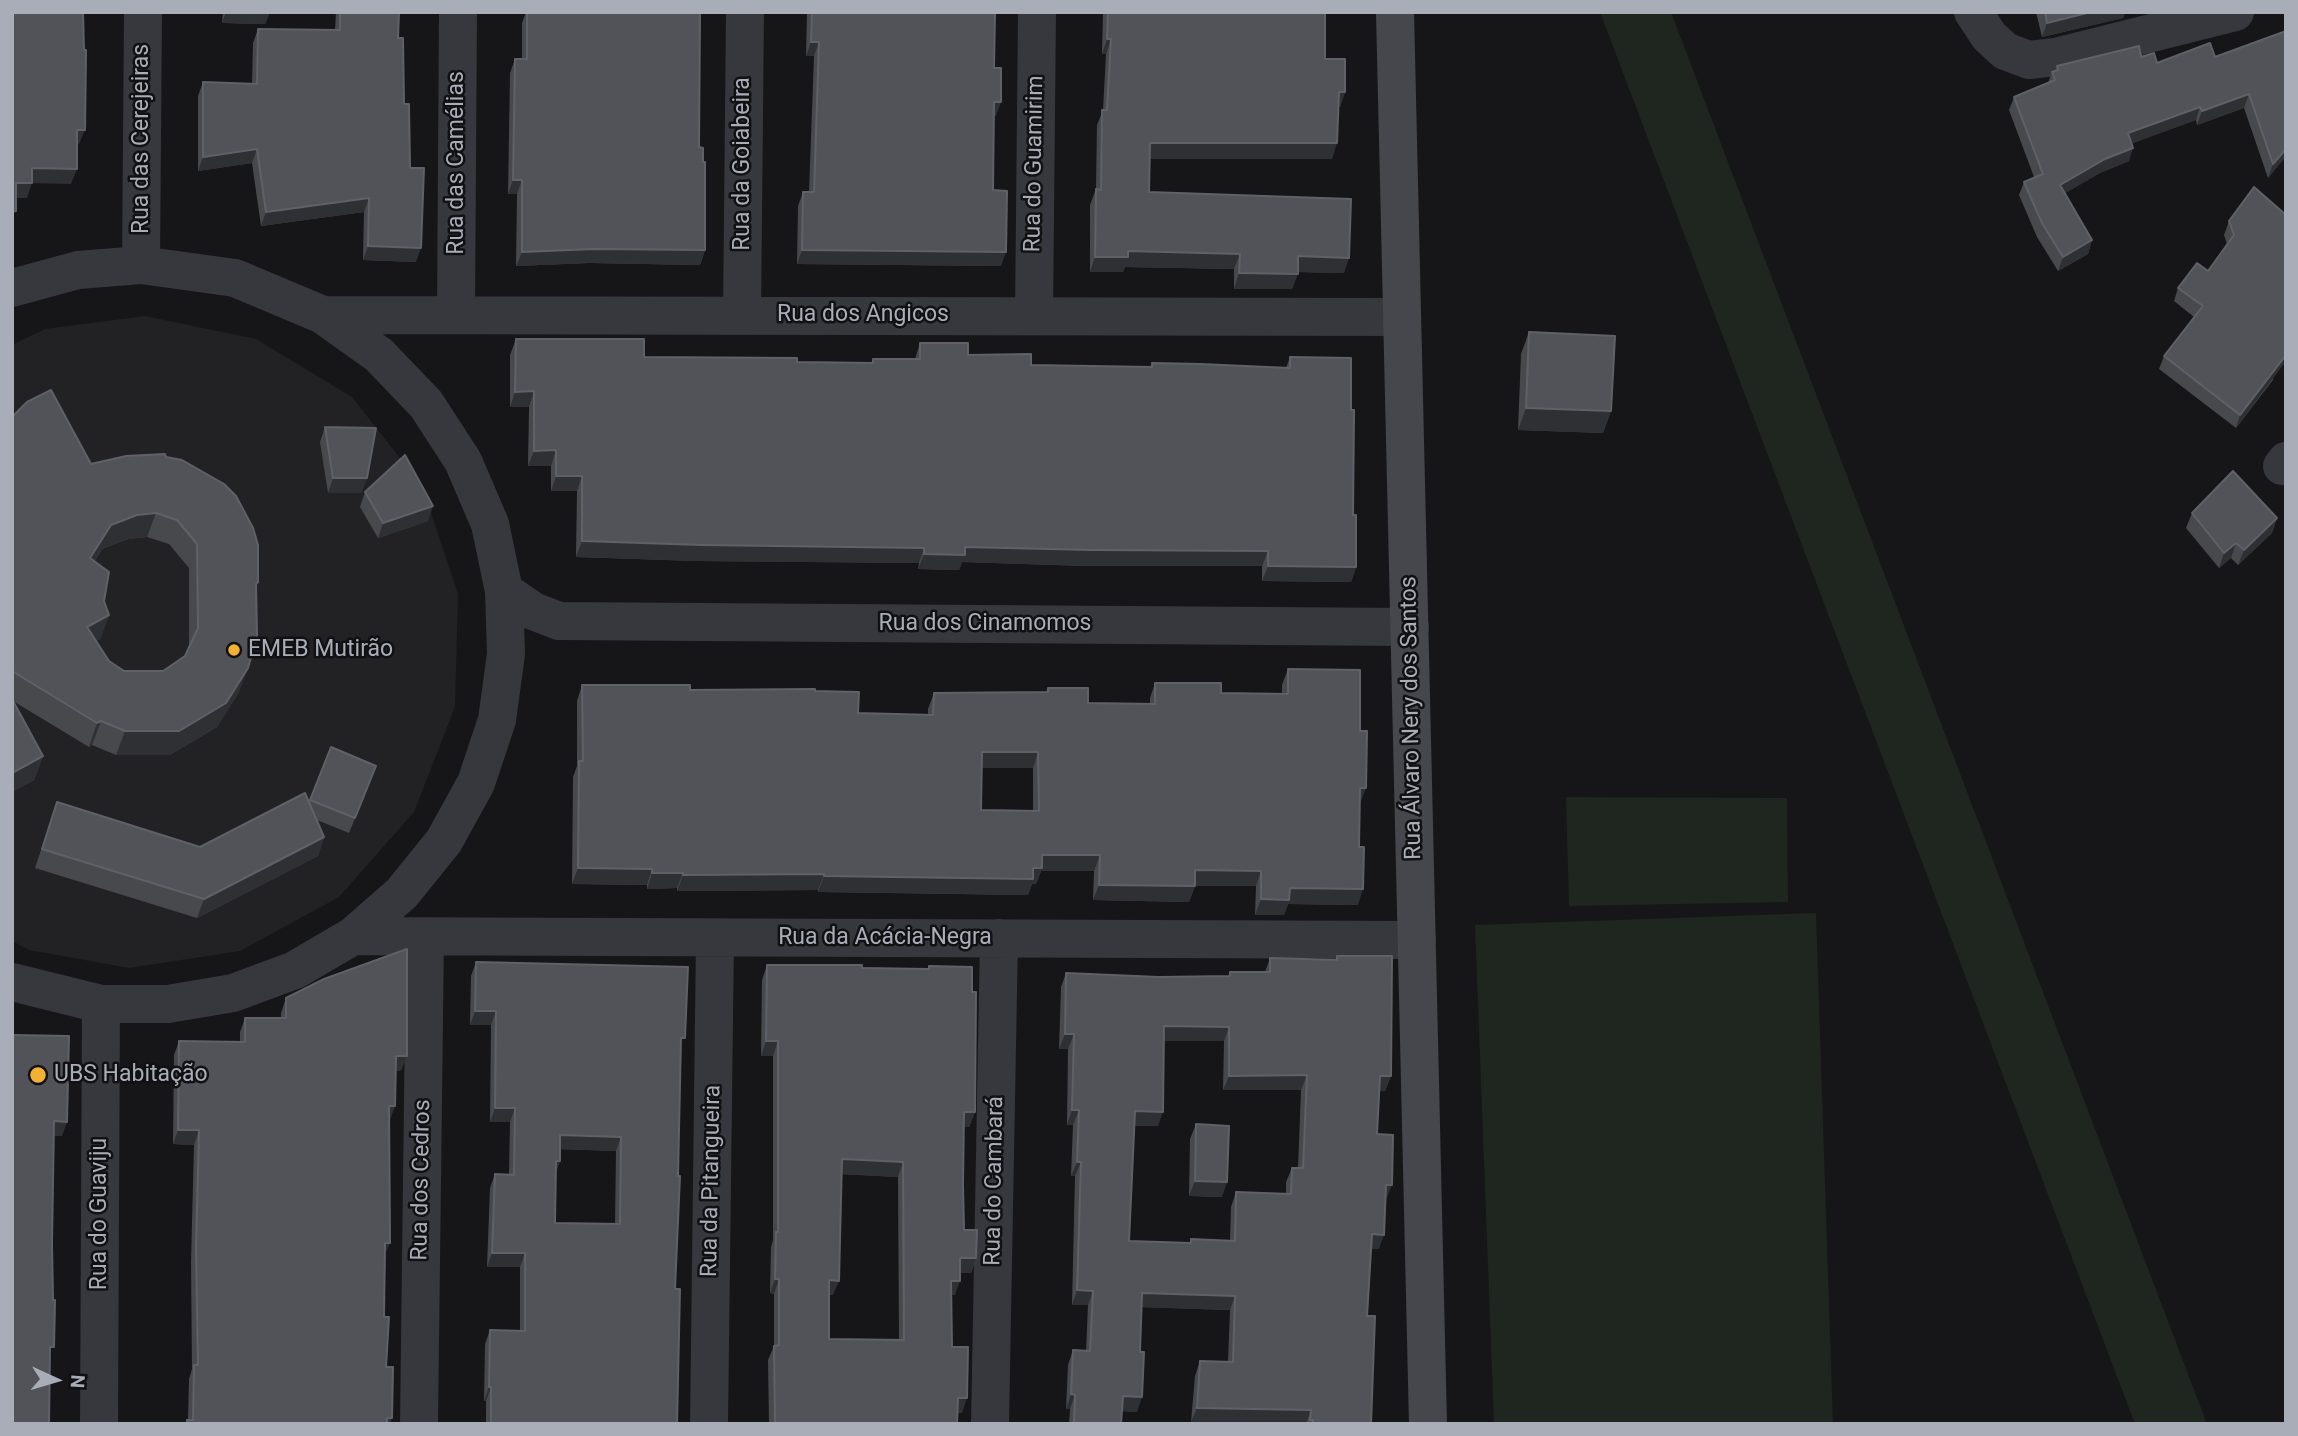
<!DOCTYPE html>
<meta charset="utf-8">
<style>
body{margin:0}
#map{position:relative;width:2298px;height:1436px;overflow:hidden;background:#161618;font-family:Roboto,sans-serif}
canvas{display:block}
.frame{position:absolute;inset:0;border:14px solid #a8adb8;pointer-events:none}
.north{position:absolute;left:21px;top:1345px;width:70px;height:70px;-webkit-text-stroke:5px #111113;paint-order:stroke;rotate:94deg;font-size:19px;font-weight:700;line-height:28px;text-align:center;color:#a8adb8}
.north::after{content:'';display:block;margin:auto;width:24px;height:32px;background:#a8adb8;clip-path:polygon(50% 0,100% 100%,50% 72%,0 100%)}
</style>
<div id="map">
<canvas width="2298" height="1436"></canvas>
<div class="frame"></div>
<div class="north">N</div>
</div>
<script>
const context = document.querySelector('canvas').getContext('2d');
context.lineJoin = 'round';
function paint(path, color) { context.fillStyle = color; context.fill(path, 'evenodd'); }
const toPath = rows => new Path2D(rows.map(r => 'M' + r).join(''));
function stroke(path, color, width, dash) { context.strokeStyle = color; context.lineWidth = width; context.lineCap = dash ? 'butt' : 'round'; context.setLineDash(dash || []); context.stroke(path); }
function write(font, color, halo, rows, align = 'center') {
  context.font = font + ' Roboto,sans-serif'; context.lineWidth = 5; context.setLineDash([]); context.textBaseline = 'middle'; context.strokeStyle = halo; context.fillStyle = color; for (const [text, x, y, turn = 0] of rows) {
    context.save(); context.translate(x, y); context.rotate((+turn || 0) * Math.PI / 180); context.textAlign = isNaN(turn) ? turn : align; if (halo) context.strokeText(text, 0, 0); context.fillText(text, 0, 0); context.restore();
  }
}
paint(toPath([
 [145,316,256,339,352,397,422,486,458,594,455,707,414,812,339,897,240,951,129,968,29,950,12,941,12,345,45,329]
]), '#222225');
paint(toPath([
 [1600,12,1671,12,2207,1424,2135,1424],
 [1566,797,1787,798,1788,902,1569,906],
 [1816,913,1833,1424,1494,1424,1475,925]
]), '#1e261f');
stroke(toPath([
 [1973,12,1989,36,2005,51,2029,60,2056,57,2235,12],
 [141,265,143,12],
 [12,288,78,270,141,265,235,278,323,315,379,355,426,404,463,461,490,524,504,591,506,654,497,720,476,783,444,841,402,893,353,936,295,970,233,993,168,1004,101,1004,12,982],
 [456,314,458,12],
 [323,315,1402,317],
 [742,315,745,12],
 [1034,316,1037,12],
 [2282,466,2286,461],
 [504,591,533,611,559,621,1410,627],
 [353,936,1417,940],
 [99,1424,101,1004],
 [419,1424,425,937],
 [709,1424,715,938],
 [990,1424,999,938]
]), '#37383d', 38);
stroke(toPath([
 [1395,12,1428,1424]
]), '#45474d', 38);
paint(toPath([
 [223,12,270,12,265,24,222,23],
 [336,12,399,12,398,38,410,168,416,262,363,260,364,212,261,226,252,163,198,171,198,96,203,82,252,84,253,43,258,29,335,30],
 [526,12,700,12,699,147,705,250,700,265,589,263,516,266,517,194,508,194,510,73,515,59,522,59,522,23],
 [807,12,995,12,994,68,996,116,994,116,993,190,1001,266,797,264,798,206,803,192,809,192,814,56,806,56],
 [1103,12,1325,12,1325,59,1345,92,1340,107,1338,107,1332,159,1150,159,1149,192,1344,273,1298,272,1292,289,1234,289,1234,269,1125,267,1123,272,1090,272,1090,205,1096,189,1097,125,1103,110,1106,54,1102,54],
 [2036,12,2125,12,2123,18,2042,37],
 [2286,31,2286,156,2268,178,2244,108,2197,125,2196,120,2132,143,2129,161,2100,173,2065,193,2092,240,2088,254,2058,271,2037,237,2019,195,2024,182,2034,177,2009,110,2014,97,2048,83,2052,72,2055,71,2057,66,2141,57,2157,63,2215,57],
 [2286,215,2273,380,2236,428,2159,369,2164,356,2194,317,2174,301,2178,288,2208,271,2227,244,2224,235,2229,221],
 [1529,332,1611,411,1603,433,1518,430,1521,354],
 [516,339,644,357,797,362,871,363,873,359,915,359,920,343,968,355,1031,365,1151,367,1152,363,1286,368,1290,357,1351,410,1353,515,1356,567,1351,582,1262,581,1262,566,1086,566,962,562,959,570,918,569,919,563,697,561,576,557,577,491,551,491,551,466,528,466,529,407,510,407,510,355],
 [12,417,91,464,166,457,258,582,256,588,239,692,217,727,170,755,116,755,92,745,89,747,13,701,43,756,34,780,12,792],
 [147,537,169,544,189,568,189,648,185,656,163,671,124,671,109,661,96,641,100,639,109,615,104,601,95,561,102,549,128,539],
 [325,427,367,478,361,493,328,493,320,442],
 [365,492,428,521,378,538,360,507],
 [2192,513,2277,518,2272,533,2238,565,2231,558,2219,568,2186,528],
 [1288,669,1360,804,1358,905,1288,904,1284,915,1255,915,1256,886,1195,886,1189,902,1093,900,1094,871,1041,871,1036,884,1032,884,1028,895,818,892,818,890,677,891,677,888,647,889,647,885,572,884,573,777,577,766,577,701,582,685,690,690,815,691,858,713,928,715,928,709,934,693,1046,692,1048,688,1088,703,1150,704,1150,698,1155,683,1221,693,1282,694,1282,685],
 [982,768,1033,768,1033,811,981,810],
 [331,747,376,766,349,833,317,820,324,837,318,856,197,918,35,868,57,802,200,847,309,803],
 [1337,956,1391,1076,1385,1091,1379,1091,1377,1134,1386,1200,1379,1249,1371,1249,1367,1316,1371,1424,1259,1424,1191,1422,1195,1376,1200,1361,1228,1362,1230,1310,1141,1307,1137,1412,1122,1411,1121,1424,1069,1424,1070,1409,1066,1409,1068,1365,1073,1350,1086,1351,1088,1305,1072,1305,1075,1176,1071,1176,1073,1125,1067,1125,1068,1049,1059,1049,1061,987,1066,973,1159,977,1228,976,1230,972,1265,972,1270,958,1335,960],
 [1164,1041,1224,1041,1223,1090,1301,1090,1298,1168,1292,1168,1286,1182,1286,1194,1236,1192,1231,1207,1230,1241,1191,1239,1190,1243,1129,1241,1134,1126,1158,1126],
 [476,962,681,1049,675,1289,677,1424,486,1424,486,1401,484,1401,485,1344,490,1330,520,1331,520,1267,487,1267,490,1188,495,1174,509,1175,510,1122,490,1122,491,1025,470,1025,471,976],
 [560,1149,616,1151,615,1224,555,1223,555,1175,560,1161],
 [767,965,928,969,929,966,975,1112,969,1127,964,1127,963,1184,964,1230,976,1258,971,1273,960,1273,955,1295,952,1295,952,1347,962,1413,957,1413,957,1424,769,1424,768,1360,774,1346,774,1294,770,1293,771,1247,773,1240,773,1056,761,1056,762,980],
 [841,1174,898,1177,899,1340,829,1339,829,1295,833,1295],
 [286,998,401,1071,395,1071,395,1106,389,1120,384,1317,390,1424,186,1424,188,1420,189,1379,192,1369,191,1262,194,1145,173,1144,174,1055,179,1041,240,1042,240,1032,245,1018,281,1018,281,1013],
 [1196,1124,1222,1197,1189,1196,1190,1139]
]), '#47494d');
paint(toPath([
 [226,12,270,12,265,24,222,23],
 [2091,12,2125,12,2123,18,2042,37,2047,23],
 [1107,39,1111,39,1106,54,1102,54],
 [811,42,819,42,814,56,806,56],
 [1339,92,1345,92,1340,107,1333,107],
 [2249,94,2244,108,2197,125,2202,111],
 [994,102,1001,102,996,116,989,116],
 [2200,107,2196,120,2123,147,2128,133],
 [77,130,85,130,79,144,72,144],
 [1150,143,1337,143,1332,159,1145,159],
 [2133,148,2129,161,2100,173,2055,199,2060,185,2105,159],
 [257,149,252,163,198,171,203,157],
 [2286,149,2286,156,2268,178,2273,164],
 [32,168,77,169,71,184,27,183],
 [513,180,522,180,517,194,508,194],
 [16,183,32,183,27,198,12,198],
 [369,198,364,212,261,226,266,212],
 [2092,240,2088,254,2058,271,2063,257],
 [368,246,421,248,416,262,363,260],
 [594,249,705,250,700,265,589,263,516,266,522,252],
 [802,250,1006,252,1001,266,797,264],
 [1128,251,1240,254,1234,269,1125,267,1123,272,1090,272,1095,257],
 [1298,256,1349,258,1344,273,1293,272],
 [1239,273,1298,274,1292,289,1234,289],
 [2286,355,2286,361,2236,428,2240,415],
 [534,391,529,407,510,407,515,392],
 [1526,408,1611,411,1603,433,1518,430],
 [556,450,551,466,528,466,534,451],
 [556,476,582,476,577,491,551,491],
 [333,478,367,478,361,493,328,493],
 [433,506,428,521,378,538,383,523],
 [156,513,147,537,128,539,102,549,82,582,90,558,111,525,137,515],
 [2277,518,2272,533,2238,565,2244,550],
 [582,541,924,548,919,563,697,561,576,557],
 [2236,543,2231,558,2219,568,2224,553],
 [965,547,1268,551,1262,566,1086,566,962,562,959,570,918,569,924,554],
 [1268,566,1356,567,1351,582,1262,581],
 [109,615,100,639,78,651,87,627],
 [248,668,239,692,217,727,170,755,116,755,125,731],
 [101,721,92,745,89,747,97,723],
 [982,752,1038,752,1033,768,976,768],
 [43,756,34,780,12,792,12,773],
 [1360,788,1366,788,1360,804],
 [324,837,318,856,197,918,204,899],
 [1042,855,1100,855,1094,871,1041,871,1036,884,1032,884,1028,895,818,892,824,876,1033,868],
 [578,868,652,869,647,885,572,884],
 [1195,870,1261,871,1256,886,1189,886],
 [652,873,683,873,677,888,647,889],
 [824,874,818,890,677,891,683,875],
 [1099,885,1195,886,1189,902,1093,900],
 [1290,888,1363,889,1358,905,1288,904,1284,915,1255,915,1261,899],
 [475,1011,496,1011,491,1025,470,1025],
 [1164,1026,1229,1027,1224,1041,1159,1041],
 [1065,1034,1074,1034,1068,1049,1059,1049],
 [766,1041,778,1041,773,1056,761,1056],
 [396,1056,407,1056,401,1071,390,1070],
 [1307,1075,1301,1090,1223,1090,1229,1076],
 [1380,1076,1391,1076,1385,1091,1375,1091],
 [389,1106,395,1106,390,1120,384,1120],
 [495,1108,515,1108,510,1122,490,1122],
 [1072,1110,1079,1110,1073,1125,1067,1125],
 [1135,1111,1163,1112,1158,1126,1130,1126],
 [964,1112,975,1112,969,1127,958,1127],
 [54,1121,67,1122,62,1136,48,1136],
 [178,1130,199,1130,194,1145,173,1144],
 [560,1135,621,1137,616,1151,555,1149],
 [842,1159,903,1162,898,1177,836,1174],
 [556,1161,560,1161,555,1175],
 [1077,1162,1081,1162,1075,1176,1071,1176],
 [1195,1181,1227,1182,1222,1197,1189,1196],
 [1386,1185,1392,1185,1386,1200,1381,1200],
 [1372,1234,1384,1235,1379,1249,1366,1249],
 [385,1243,390,1243,384,1257],
 [492,1253,525,1253,520,1267,487,1267],
 [960,1258,976,1258,971,1273,955,1273],
 [775,1279,779,1279,774,1294,770,1293],
 [829,1280,839,1281,833,1295,824,1295],
 [951,1281,960,1281,955,1295,946,1295],
 [1077,1290,1093,1291,1088,1305,1072,1305],
 [1142,1293,1235,1296,1230,1310,1136,1307],
 [489,1387,491,1387,486,1401,484,1401],
 [1071,1394,1075,1395,1070,1409,1066,1409],
 [1123,1396,1142,1397,1137,1412,1118,1411],
 [958,1398,967,1398,962,1413,952,1413],
 [1197,1408,1311,1410,1306,1424,1191,1422],
 [387,1418,392,1418,390,1424,385,1424]
]), '#2f3033');
const building = toPath([
 [12,12,83,12,84,50,86,50,85,130,77,130,77,169,32,168,32,183,16,183,16,211,12,212,12,12],
 [340,12,399,12,398,38,403,38,404,104,409,104,410,168,424,168,421,248,368,246,369,198,266,212,257,149,203,157,203,82,257,84,258,29,340,30,340,12],
 [527,12,700,12,699,147,703,148,703,162,705,162,705,250,594,249,522,252,522,180,513,180,515,59,527,59,527,12],
 [812,12,995,12,994,68,1001,68,1001,102,994,102,993,190,1007,191,1006,252,802,250,803,192,814,192,819,42,811,42,812,12],
 [1108,12,1325,12,1325,59,1345,59,1345,92,1339,92,1337,143,1150,143,1149,192,1351,199,1349,258,1298,256,1298,274,1239,273,1240,254,1128,251,1128,257,1095,257,1096,189,1101,190,1102,110,1107,110,1111,39,1107,39,1108,12],
 [2045,12,2091,12,2047,23,2045,12],
 [2286,31,2286,149,2273,164,2249,94,2202,111,2200,107,2128,133,2133,148,2105,159,2060,185,2092,240,2063,257,2042,223,2024,182,2043,174,2014,97,2055,80,2052,72,2058,70,2057,66,2139,46,2141,57,2154,53,2157,63,2210,43,2215,57,2286,31],
 [2254,187,2286,215,2286,355,2240,415,2164,356,2203,306,2178,288,2197,263,2208,271,2234,235,2229,221,2254,187],
 [1529,332,1615,336,1611,411,1526,408,1529,332],
 [516,339,644,339,644,357,797,358,797,362,873,363,873,359,920,359,920,343,968,343,968,355,1031,354,1031,365,1152,367,1152,363,1200,364,1290,368,1290,357,1351,358,1351,410,1354,410,1353,515,1356,515,1356,567,1268,566,1268,551,1091,550,965,547,965,555,924,554,924,548,702,545,582,541,582,476,556,476,556,450,534,451,534,391,515,392,516,339],
 [51,390,91,464,126,456,165,454,166,457,182,460,224,484,236,496,253,528,258,545,258,582,256,584,257,637,248,668,226,703,179,731,125,731,101,721,97,723,12,671,12,417,27,402,51,390],
 [156,513,177,520,197,544,198,628,185,656,163,671,124,671,109,661,87,627,109,615,104,601,109,572,90,558,111,525,137,515,156,513],
 [325,427,376,428,367,478,333,478,325,427],
 [405,455,433,506,383,523,365,492,405,455],
 [2233,471,2277,518,2244,550,2236,543,2224,553,2192,513,2233,471],
 [1288,669,1360,670,1360,731,1367,731,1366,788,1360,788,1359,847,1364,847,1363,889,1290,888,1289,900,1261,899,1261,871,1195,870,1195,886,1099,885,1100,855,1042,855,1042,868,1033,868,1033,879,824,876,824,874,683,875,683,873,652,873,652,869,578,868,579,761,583,761,582,685,690,685,690,690,815,689,815,691,859,692,858,713,933,715,934,693,1048,692,1048,688,1088,688,1088,703,1155,704,1155,683,1221,683,1221,693,1288,694,1288,669],
 [982,752,1038,752,1039,811,981,810,982,752],
 [12,699,43,756,12,773,12,699],
 [331,747,376,766,355,818,310,800,331,747],
 [305,793,324,837,204,899,42,849,57,802,200,847,305,793],
 [407,949,407,1056,396,1056,395,1106,389,1106,390,1243,385,1243,384,1317,389,1317,386,1367,393,1367,392,1418,387,1418,387,1424,187,1424,187,1420,193,1420,194,1365,198,1365,196,1248,199,1130,178,1130,179,1041,245,1042,245,1018,286,1018,286,998,324,979,407,949],
 [1337,956,1392,956,1391,1076,1380,1076,1377,1134,1393,1135,1392,1185,1386,1185,1384,1235,1372,1234,1367,1316,1375,1316,1371,1424,1313,1424,1313,1420,1310,1420,1311,1410,1197,1408,1200,1361,1233,1362,1235,1296,1142,1293,1140,1352,1144,1352,1142,1397,1123,1396,1121,1424,1074,1424,1075,1395,1071,1394,1073,1350,1090,1351,1093,1291,1077,1290,1081,1162,1077,1162,1079,1110,1072,1110,1074,1034,1065,1034,1066,973,1159,977,1230,976,1230,972,1270,972,1270,958,1337,960,1337,956],
 [1164,1026,1229,1027,1229,1076,1307,1075,1303,1168,1292,1168,1291,1194,1236,1192,1235,1241,1191,1239,1191,1243,1129,1241,1135,1111,1163,1112,1164,1026],
 [476,962,688,967,685,1038,681,1038,678,1176,680,1176,675,1289,680,1289,677,1424,491,1424,491,1387,489,1387,490,1330,525,1331,525,1253,492,1253,495,1174,514,1175,515,1108,495,1108,496,1011,475,1011,476,962],
 [560,1135,621,1137,620,1224,555,1223,556,1161,560,1161,560,1135],
 [767,965,862,965,862,968,929,969,929,966,972,967,972,992,976,992,975,1112,964,1112,963,1184,964,1230,977,1230,976,1258,960,1258,960,1281,951,1281,952,1347,968,1347,967,1398,958,1398,957,1424,775,1424,774,1346,779,1345,779,1279,775,1279,776,1232,778,1232,778,1041,766,1041,767,965],
 [842,1159,903,1162,904,1340,829,1339,829,1280,839,1281,842,1159],
 [12,1035,69,1036,67,1122,54,1121,52,1243,53,1300,55,1300,54,1347,50,1347,49,1424,12,1424,12,1035],
 [1196,1124,1229,1126,1227,1182,1195,1181,1196,1124]
]);
paint(building, '#525359');
stroke(building, '#5f6168', 2);
for (const [x, y, r, color] of [
 [234,650,7,"#f2b134"],
 [38,1075,9,"#f2b134"]
]) { const dot = new Path2D(); dot.arc(x, y, r, 0, 2 * Math.PI); context.fillStyle = color; context.fill(dot); stroke(dot, '#111113', 2.5); }
write('23px', '#a8adb8', '#111113', [
 ["Rua das Cerejeiras",142,139,-90],
 ["Rua das Camélias",457,163,-90],
 ["Rua da Goiabeira",743,164,-90],
 ["Rua do Guamirim",1035,164,-89],
 ["Rua dos Angicos",863,315],
 ["Rua dos Cinamomos",985,624],
 ["Rua Álvaro Nery dos Santos",1412,718,-91],
 ["Rua da Acácia-Negra",885,938],
 ["Rua dos Cedros",422,1180,-89],
 ["Rua da Pitangueira",712,1181,-89],
 ["Rua do Cambará",995,1181,-89],
 ["Rua do Guaviju",100,1214,-90]
]);
write('23px', '#a8adb8', '#111113', [
 ["EMEB Mutirão",248,650],
 ["UBS Habitação",54,1075]
], 'left');
</script>
